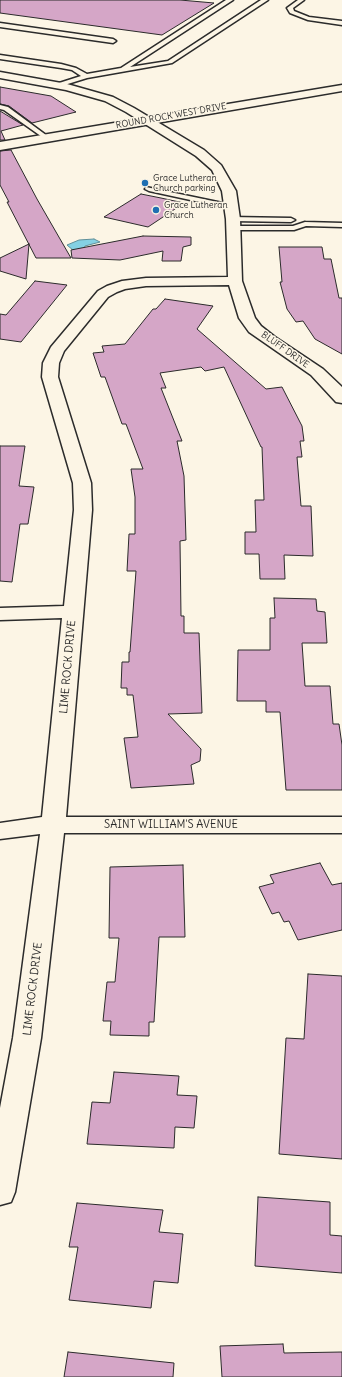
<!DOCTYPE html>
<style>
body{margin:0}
canvas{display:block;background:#fcf5e5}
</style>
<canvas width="342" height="1377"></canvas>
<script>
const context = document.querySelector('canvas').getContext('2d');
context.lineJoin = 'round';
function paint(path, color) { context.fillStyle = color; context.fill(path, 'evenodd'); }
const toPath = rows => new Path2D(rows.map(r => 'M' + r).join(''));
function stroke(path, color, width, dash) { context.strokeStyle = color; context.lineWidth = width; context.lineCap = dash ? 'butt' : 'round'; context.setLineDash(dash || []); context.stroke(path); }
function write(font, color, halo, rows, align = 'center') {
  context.font = font + ' Delius,sans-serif'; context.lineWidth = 3; context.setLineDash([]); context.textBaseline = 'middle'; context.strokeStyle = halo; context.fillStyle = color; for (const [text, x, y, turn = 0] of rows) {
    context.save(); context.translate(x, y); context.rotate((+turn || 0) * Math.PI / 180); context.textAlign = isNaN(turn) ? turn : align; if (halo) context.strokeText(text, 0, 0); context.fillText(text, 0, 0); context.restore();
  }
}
const water = toPath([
 [94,239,100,242,85,246,84,249,74,251,67,245,79,240,94,239]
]);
paint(water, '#84d1e3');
stroke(water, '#608f99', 1);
const building = toPath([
 [0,0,180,0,214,3,162,35,0,13,0,0],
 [0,87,51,96,76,112,32,123,9,106,0,104,0,87],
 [0,111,23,125,1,131,5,140,0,140,0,111],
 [11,150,37,199,71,258,36,258,7,202,9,202,0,185,0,151,11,150],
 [141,194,161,198,184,203,148,227,104,217,141,194],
 [143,236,191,237,191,245,183,247,181,261,162,261,163,251,120,260,72,258,71,250,143,236],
 [29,244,26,279,0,271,0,258,29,244],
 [279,247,322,247,324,259,331,259,339,298,342,298,342,354,315,339,303,321,296,322,287,309,280,282,282,282,279,247],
 [35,281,67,285,21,342,0,339,0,314,6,315,35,281],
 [165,299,213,306,197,329,266,389,282,387,302,426,304,441,300,441,302,457,297,457,301,506,311,506,313,556,284,555,285,579,260,579,259,554,245,554,245,532,256,532,255,500,264,500,262,447,261,447,224,367,205,371,201,367,160,373,166,388,161,388,182,441,177,441,184,476,186,540,180,541,181,616,184,616,184,633,199,633,202,713,168,714,201,749,200,761,191,765,194,784,131,788,124,738,138,737,133,695,127,695,127,688,121,688,122,662,129,662,129,652,130,652,136,571,127,571,129,534,135,534,135,497,131,469,143,469,126,424,122,424,105,377,101,377,93,353,104,352,102,346,125,344,153,309,156,309,165,299],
 [0,446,25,446,19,486,34,487,28,524,20,524,12,582,0,581,0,446],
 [274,598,316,599,317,611,325,612,327,643,302,643,305,686,330,686,333,724,339,724,342,745,342,790,286,790,280,712,266,712,266,701,237,701,238,650,270,650,270,618,275,618,274,598],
 [320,863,332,885,342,883,342,930,298,940,289,921,284,922,279,912,272,914,259,887,274,883,270,875,320,863],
 [183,865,185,937,159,937,154,1022,149,1022,149,1036,110,1035,111,1021,103,1021,107,982,115,982,119,938,109,938,110,867,183,865],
 [308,974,342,976,342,1159,279,1154,286,1038,304,1039,308,974],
 [114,1072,179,1076,177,1095,197,1096,194,1128,175,1127,174,1148,87,1144,92,1102,110,1103,114,1072],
 [258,1197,330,1202,330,1235,342,1236,342,1273,255,1266,258,1197],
 [77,1203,163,1210,159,1232,183,1234,178,1283,154,1281,151,1308,69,1300,78,1247,69,1247,77,1203],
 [283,1344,284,1353,342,1352,342,1377,222,1377,220,1346,283,1344],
 [68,1352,174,1363,173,1377,64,1377,68,1352]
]);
paint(building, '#d5a6c7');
stroke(building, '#2b2b2b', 1);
const lane = toPath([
 [226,0,233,0,130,67,168,61,261,0,268,0,172,63,87,78,58,87,55,85,56,84,81,76,72,70,61,68,0,59,0,55,61,64,76,68,87,74,121,68,226,0],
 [298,0,304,0,293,8,294,11,309,17,342,21,342,25,308,20,290,13,287,8,298,0],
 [0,23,113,39,116,41,113,43,0,27,0,23],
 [0,105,8,107,50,138,45,139,4,110,0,109,0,105],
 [146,187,232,205,236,207,232,209,149,191,145,189,146,187],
 [230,217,291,218,295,220,291,222,233,221,230,221,230,217],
 [305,222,342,223,342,227,306,226,294,230,234,230,230,228,234,226,293,226,305,222]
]);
const street = toPath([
 [0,72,67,84,113,97,134,108,204,150,221,165,236,191,240,219,242,281,255,318,261,326,275,337,323,369,342,387,342,403,336,402,311,375,249,332,239,318,229,285,146,286,125,289,117,292,108,297,64,351,59,363,58,377,91,483,92,510,66,817,342,817,342,833,64,833,41,1038,15,1192,11,1202,0,1205,0,1108,13,1038,40,834,0,839,0,823,42,817,62,618,0,620,0,608,64,606,74,510,73,483,42,377,43,363,51,347,98,291,107,286,122,281,146,278,228,277,226,219,222,191,212,170,196,156,126,112,105,101,66,90,0,78,0,72]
]);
const secondary = toPath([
 [342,85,342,91,0,150,0,142,342,85]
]);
stroke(lane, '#2b2b2b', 3);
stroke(street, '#2b2b2b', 3);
stroke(secondary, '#2b2b2b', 3);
paint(lane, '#fcf5e5');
paint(street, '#fcf5e5');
paint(secondary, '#fcf5e5');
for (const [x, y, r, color] of [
 [145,183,4,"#1f6fb2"],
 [156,210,4,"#1f6fb2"]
]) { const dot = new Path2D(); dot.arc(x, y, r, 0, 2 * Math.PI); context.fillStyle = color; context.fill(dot); stroke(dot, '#fcf5e5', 1.5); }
write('9px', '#2b2b2b', '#fcf5e5', [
 ["ROUND ROCK WEST DRIVE",171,116,-10],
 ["BLUFF DRIVE",285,350,35]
]);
write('9px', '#2b2b2b', '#fcf5e5', [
 ["Grace Lutheran",153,178],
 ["Church parking",153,188],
 ["Grace Lutheran",164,205],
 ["Church",164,215]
], 'left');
write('11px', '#2b2b2b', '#fcf5e5', [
 ["LIME ROCK DRIVE",68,667,-85],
 ["SAINT WILLIAM'S AVENUE",171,825],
 ["LIME ROCK DRIVE",33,989,-83]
]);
</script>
